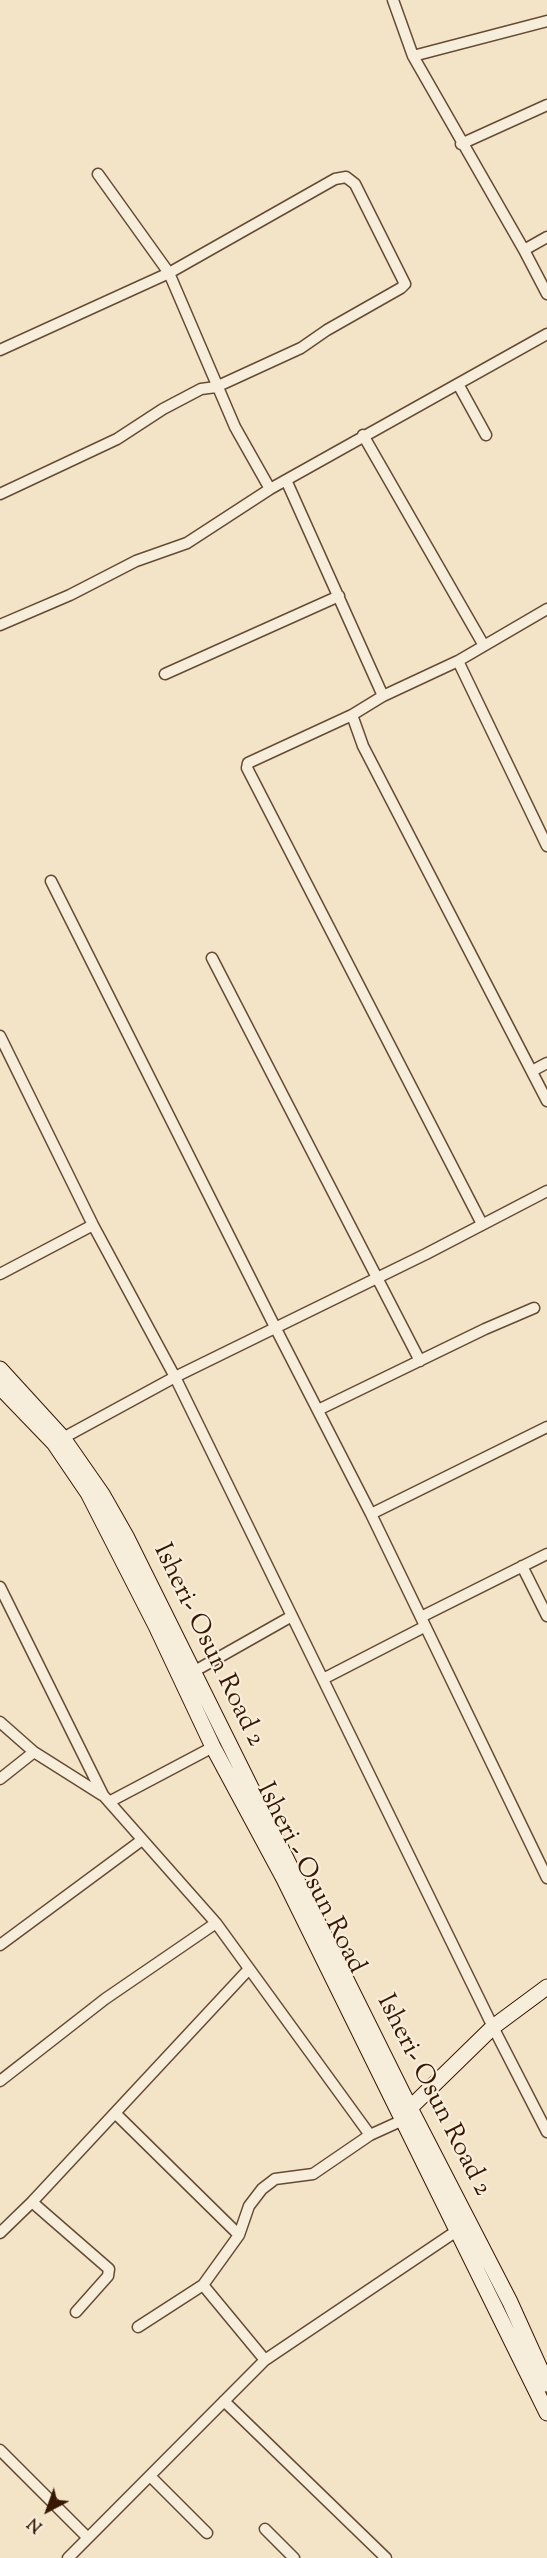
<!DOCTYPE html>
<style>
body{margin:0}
#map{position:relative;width:547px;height:2558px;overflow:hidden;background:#f3e3c7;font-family:"Sorts Mill Goudy",serif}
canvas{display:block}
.north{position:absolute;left:18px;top:2480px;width:60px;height:60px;-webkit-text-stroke:4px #f7eddb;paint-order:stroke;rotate:221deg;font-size:16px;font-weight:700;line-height:24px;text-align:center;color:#371803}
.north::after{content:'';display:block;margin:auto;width:21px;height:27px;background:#371803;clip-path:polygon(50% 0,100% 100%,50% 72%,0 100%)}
</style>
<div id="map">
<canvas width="547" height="2558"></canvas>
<div class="north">N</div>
</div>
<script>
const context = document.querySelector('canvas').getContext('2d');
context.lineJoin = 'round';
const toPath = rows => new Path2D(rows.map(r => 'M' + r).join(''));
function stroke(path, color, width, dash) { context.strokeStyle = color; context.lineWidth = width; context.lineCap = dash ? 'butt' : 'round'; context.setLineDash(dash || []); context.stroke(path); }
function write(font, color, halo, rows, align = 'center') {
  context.font = font + ' "Sorts Mill Goudy",serif'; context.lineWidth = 4.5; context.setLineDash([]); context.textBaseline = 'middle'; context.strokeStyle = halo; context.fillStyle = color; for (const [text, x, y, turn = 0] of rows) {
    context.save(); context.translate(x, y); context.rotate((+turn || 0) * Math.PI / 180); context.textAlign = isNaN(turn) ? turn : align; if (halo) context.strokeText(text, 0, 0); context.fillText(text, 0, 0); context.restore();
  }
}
const street = toPath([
 [393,0,413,56,524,250,547,294],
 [413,56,547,21],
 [461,144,547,105],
 [98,174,169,273,235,427,270,489],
 [524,250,547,237],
 [0,350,169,273,335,179,346,177,355,184,405,284,401,288,327,330,301,348,216,387,201,389,163,409,117,439,0,494],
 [458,384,486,435],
 [363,435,483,644],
 [286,480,383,696,352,715,248,763,247,768,482,1224],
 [0,625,70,595,136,561,187,543,270,489,547,334],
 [458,661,547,846],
 [165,674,339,596],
 [383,696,458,661,547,609],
 [352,715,363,746,547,1101],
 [51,881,275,1327,371,1514,547,1878],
 [212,958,420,1361],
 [0,1036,93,1225,175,1377,493,2027,547,2132],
 [532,1071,547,1063],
 [0,1274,93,1225],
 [318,1410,485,1329,534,1308],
 [63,1438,175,1377,426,1254,547,1191],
 [371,1514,547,1427],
 [522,1566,547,1616],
 [0,1587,103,1795,216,1923,370,2135,403,2120],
 [421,1617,547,1554],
 [193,1672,292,1616],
 [323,1679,424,1627],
 [0,1722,34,1752,102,1795],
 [0,1779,34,1752],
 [109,1802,213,1747],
 [0,1945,142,1840],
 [0,2081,105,1999,216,1923],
 [115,2113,239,2235],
 [32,2202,109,2269,108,2276,76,2312],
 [0,2233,32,2202,249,1969],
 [203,2285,265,2360],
 [138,2327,203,2285,239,2235,249,2206,262,2189,275,2179,313,2174,370,2135],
 [224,2401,386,2558],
 [0,2450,88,2538],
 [150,2476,207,2533],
 [265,2529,294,2558],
 [68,2558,265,2360,458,2230]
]);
const secondary = toPath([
 [0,1369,63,1438,102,1494,127,1538,410,2108,510,2302,547,2384],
 [0,1387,54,1443,88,1493,156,1626,213,1747,284,1879,547,2413],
 [402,2112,410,2108,493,2027,547,1987]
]);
stroke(street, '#664b34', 13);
stroke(secondary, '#371803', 17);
stroke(street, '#f7eddb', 10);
stroke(secondary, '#f7eddb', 15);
write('26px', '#371803', '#f7eddb', [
 ["Isheri- Osun Road 2",207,1646,64],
 ["Isheri - Osun Road",309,1879,63],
 ["Isheri- Osun Road 2",432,2096,63]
]);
</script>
